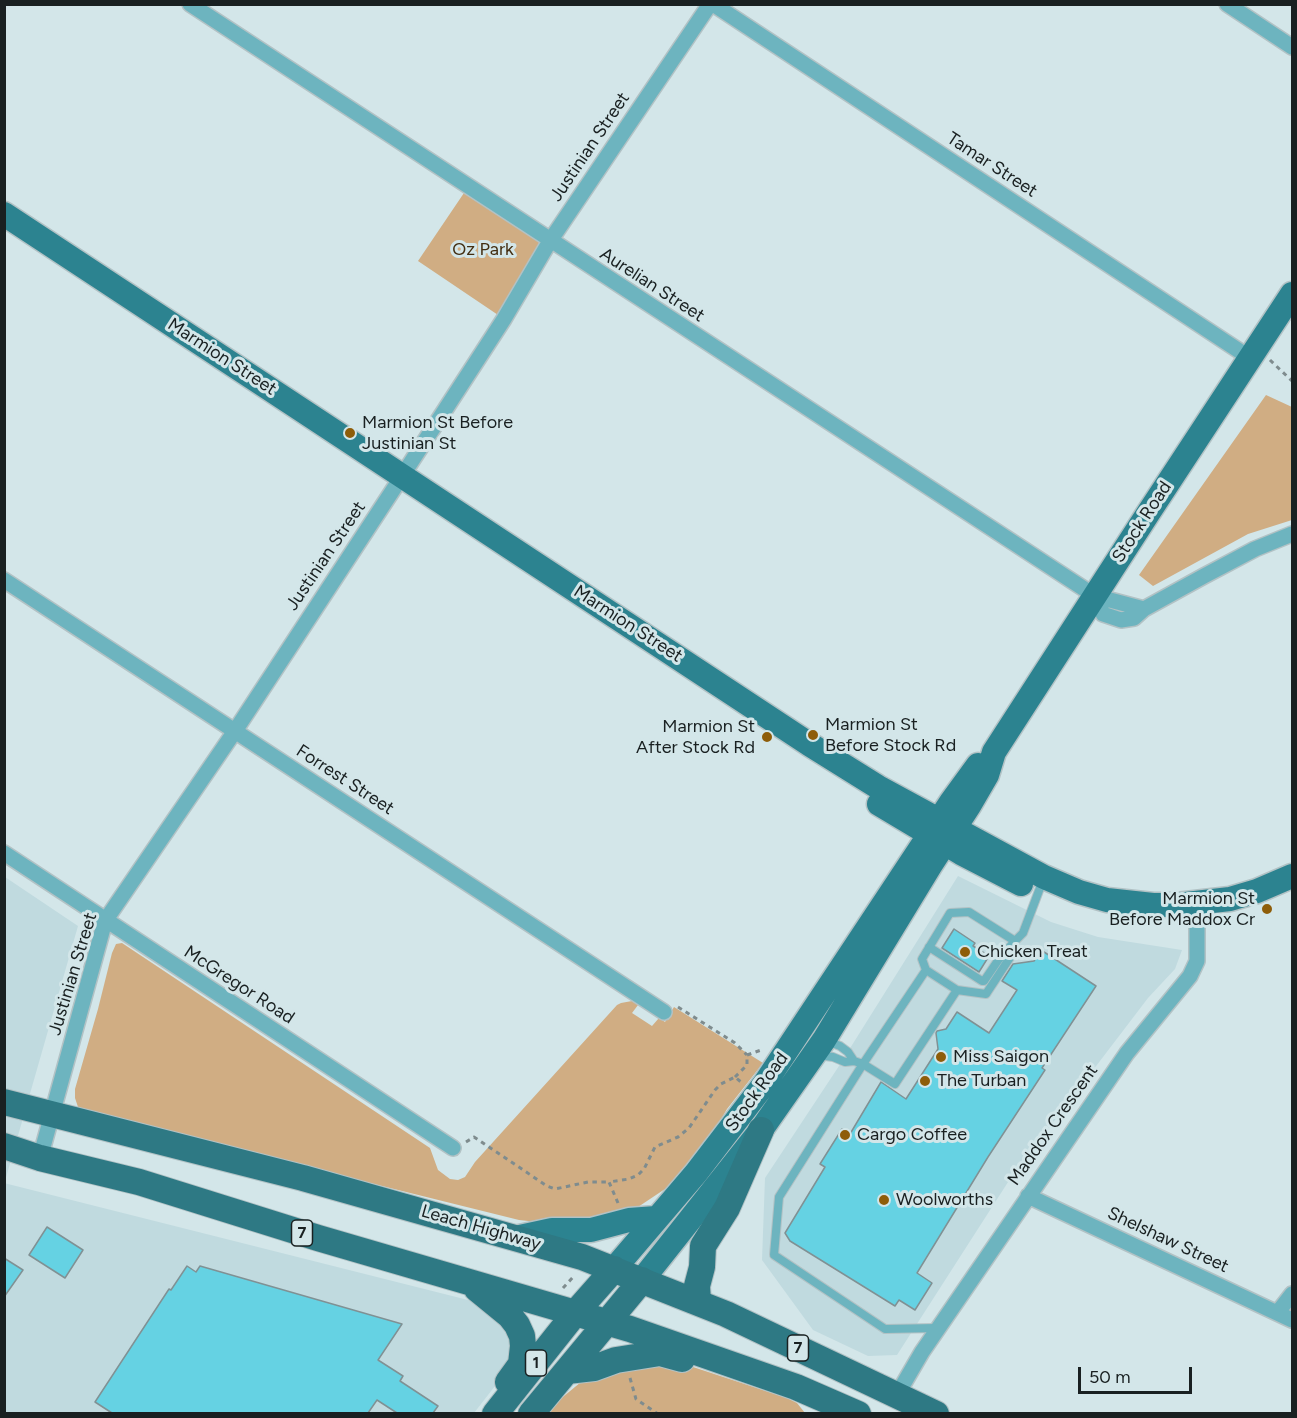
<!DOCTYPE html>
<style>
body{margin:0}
#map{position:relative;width:1297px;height:1418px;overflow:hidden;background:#d3e6e9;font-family:Figtree,sans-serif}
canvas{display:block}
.frame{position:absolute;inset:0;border:6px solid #192021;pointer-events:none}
.scale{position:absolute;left:1078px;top:1367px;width:114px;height:27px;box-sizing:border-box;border:3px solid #192021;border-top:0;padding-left:8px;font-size:18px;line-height:21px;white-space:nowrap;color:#192021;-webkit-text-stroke:4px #d3e6e9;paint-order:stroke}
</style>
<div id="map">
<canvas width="1297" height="1418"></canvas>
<div class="frame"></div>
<div class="scale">50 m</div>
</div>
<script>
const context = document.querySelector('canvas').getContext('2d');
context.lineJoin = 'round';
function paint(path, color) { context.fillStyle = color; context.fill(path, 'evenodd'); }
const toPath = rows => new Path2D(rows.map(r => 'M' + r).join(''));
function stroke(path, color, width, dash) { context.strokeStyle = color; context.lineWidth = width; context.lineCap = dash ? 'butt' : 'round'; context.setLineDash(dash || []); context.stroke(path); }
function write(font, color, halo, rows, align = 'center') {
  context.font = font + ' Figtree,sans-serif'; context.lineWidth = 6; context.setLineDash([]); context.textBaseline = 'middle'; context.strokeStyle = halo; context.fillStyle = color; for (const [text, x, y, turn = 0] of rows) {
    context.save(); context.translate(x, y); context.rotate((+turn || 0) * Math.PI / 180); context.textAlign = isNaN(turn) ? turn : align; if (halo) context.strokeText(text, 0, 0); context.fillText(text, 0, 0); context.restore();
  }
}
paint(toPath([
 [958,876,1051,922,1098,937,1182,950,1175,969,1148,998,1010,1179,897,1355,868,1356,813,1330,762,1260,765,1178,837,1069],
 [5,877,78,926,5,1181],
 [4,1183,476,1302,504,1321,512,1340,509,1368,474,1413,5,1413]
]), '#c0dadf');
paint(toPath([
 [468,187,550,241,504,319,418,261],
 [1266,395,1292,407,1292,520,1248,534,1153,586,1139,575],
 [122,943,430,1148,438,1170,450,1179,458,1180,465,1177,475,1162,617,1005,621,1003,632,1001,638,1005,632,1013,652,1026,659,1018,665,1022,674,1007,763,1063,727,1109,705,1147,668,1187,635,1209,575,1226,519,1220,88,1113,78,1107,75,1098,75,1089,98,1009,112,953,116,944],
 [639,1362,690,1366,787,1398,797,1403,805,1413,548,1414,552,1406,581,1382,605,1370]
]), '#d0ad83');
const building = toPath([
 [954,929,975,943,973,946,989,956,979,972,942,948,954,929],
 [1041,950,1096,986,1042,1068,1045,1070,988,1157,917,1273,932,1283,915,1310,899,1300,895,1306,790,1241,785,1233,825,1167,820,1164,842,1129,850,1134,881,1082,906,1099,938,1049,936,1033,937,1031,946,1029,957,1012,989,1033,1017,990,1002,981,1013,964,1034,961,1041,950],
 [47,1227,83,1250,65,1278,29,1255,47,1227],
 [4,1258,23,1270,4,1297,4,1258],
 [187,1266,196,1272,200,1266,402,1324,378,1360,403,1376,400,1381,438,1406,433,1413,397,1413,377,1400,368,1413,112,1413,95,1402,169,1289,171,1290,187,1266]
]);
paint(building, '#65d2e3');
stroke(building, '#809194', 1.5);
const service = toPath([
 [929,947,982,981,984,981,999,959,1015,941],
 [957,990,986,994,1015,950,1015,941],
 [827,1041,840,1046,848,1052,854,1061],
 [818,1055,833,1057,845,1062,854,1061,863,1064,895,1084,957,990,926,970],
 [937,1328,885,1329,774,1255,779,1197,863,1064,926,970,922,959,950,913,969,912,1015,941,1023,933,1043,880]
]);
const minor = toPath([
 [190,4,1095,596,1144,609],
 [713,4,1250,358],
 [1227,4,1292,47],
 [4,580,664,1012],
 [1095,596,1103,614,1121,620,1134,618,1144,609,1204,576,1255,549,1292,534],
 [4,853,453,1148],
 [40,1158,105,921,235,731,393,490,504,319,550,241,710,4],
 [1028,1196,1292,1320],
 [1278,1312,1292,1294],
 [897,1395,922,1352,1127,1053,1190,976,1197,961,1197,905]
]);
const primary = toPath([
 [4,214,809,744,878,787,1044,877,1079,892,1107,900,1153,905,1177,905,1230,899,1257,891,1292,876],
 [879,804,961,853,1021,884],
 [515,1238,552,1230,591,1230,629,1220,656,1218],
 [614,1269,696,1173,765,1083,951,802,978,765],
 [642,1280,761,1130,824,1040,930,866,969,806,987,775,994,752,1149,512,1292,294]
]);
const trunk = toPath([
 [4,1102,303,1178,582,1257,726,1314,936,1414],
 [4,1146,40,1158,139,1182,318,1238,630,1329,796,1387,858,1414],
 [477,1289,510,1316,517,1325,522,1336,523,1346,521,1364,508,1382],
 [698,1301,697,1286,702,1267,703,1246,727,1208,761,1130],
 [567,1371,594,1368,616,1360,660,1353,682,1359],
 [495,1414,576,1312,614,1269],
 [531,1414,642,1280]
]);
stroke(service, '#b2c2c5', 10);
stroke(minor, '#b2c2c5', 18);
stroke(primary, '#b2c2c5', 27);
stroke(trunk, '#b2c2c5', 28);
stroke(toPath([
 [1270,360,1292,381],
 [678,1007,735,1043,747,1055],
 [735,1077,747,1065,747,1055,764,1049],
 [466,1142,474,1137,547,1186,555,1189,588,1182,609,1182],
 [618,1203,609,1182,629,1179,638,1175,644,1169,655,1147,678,1137,689,1128,715,1090,721,1084,735,1077,741,1082],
 [563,1288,575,1275],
 [630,1378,636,1399,658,1414]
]), '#7f8c8e', 3, [4.5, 4.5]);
stroke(service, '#6db4bf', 8);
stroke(minor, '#6db4bf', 15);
stroke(primary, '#2c8390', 24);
stroke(trunk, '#2e7984', 26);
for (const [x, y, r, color] of [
 [350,433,6,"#8e5d09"],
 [813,735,6,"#8e5d09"],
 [767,737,6,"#8e5d09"],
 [1267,909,6,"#8e5d09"],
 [965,952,6,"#8e5d09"],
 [941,1057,6,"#8e5d09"],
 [925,1081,6,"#8e5d09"],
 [845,1135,6,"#8e5d09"],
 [884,1200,6,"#8e5d09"]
]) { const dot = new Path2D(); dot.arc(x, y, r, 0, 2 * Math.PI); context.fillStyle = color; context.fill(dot); stroke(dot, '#d3e6e9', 2); }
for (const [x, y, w] of [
 [302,1233,21],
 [798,1348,21],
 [536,1363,21]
]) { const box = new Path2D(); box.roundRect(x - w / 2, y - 13, w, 26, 4.5); context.fillStyle = '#d3e6e9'; context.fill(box); stroke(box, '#192021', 1.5); }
write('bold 16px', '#192021', null, [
 ["7",302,1233],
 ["7",798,1348],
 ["1",536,1363]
]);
write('18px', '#192021', '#d3e6e9', [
 ["Justinian Street",590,147,-56],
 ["Tamar Street",992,165,33],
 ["Aurelian Street",652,285,33],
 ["Marmion Street",222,357,33],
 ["Stock Road",1142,522,-57],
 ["Justinian Street",326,556,-56],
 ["Marmion Street",628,624,33],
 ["Forrest Street",345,780,33],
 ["Justinian Street",73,974,-73],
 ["McGregor Road",239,985,33],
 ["Stock Road",757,1092,-54],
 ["Maddox Crescent",1053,1125,-55],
 ["Leach Highway",481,1228,16],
 ["Shelshaw Street",1168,1240,25]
]);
write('18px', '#432e11', '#d3e6e9', [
 ["Oz Park",483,250]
]);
write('18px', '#192021', '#d3e6e9', [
 ["Marmion St Before",362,423],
 ["Justinian St",362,444],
 ["Marmion St",825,725],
 ["Before Stock Rd",825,746],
 ["Marmion St",755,727,"right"],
 ["After Stock Rd",755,748,"right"],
 ["Marmion St",1255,899,"right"],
 ["Before Maddox Cr",1255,920,"right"],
 ["Chicken Treat",977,952],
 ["Miss Saigon",953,1057],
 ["The Turban",937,1081],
 ["Cargo Coffee",857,1135],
 ["Woolworths",896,1200]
], 'left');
</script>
